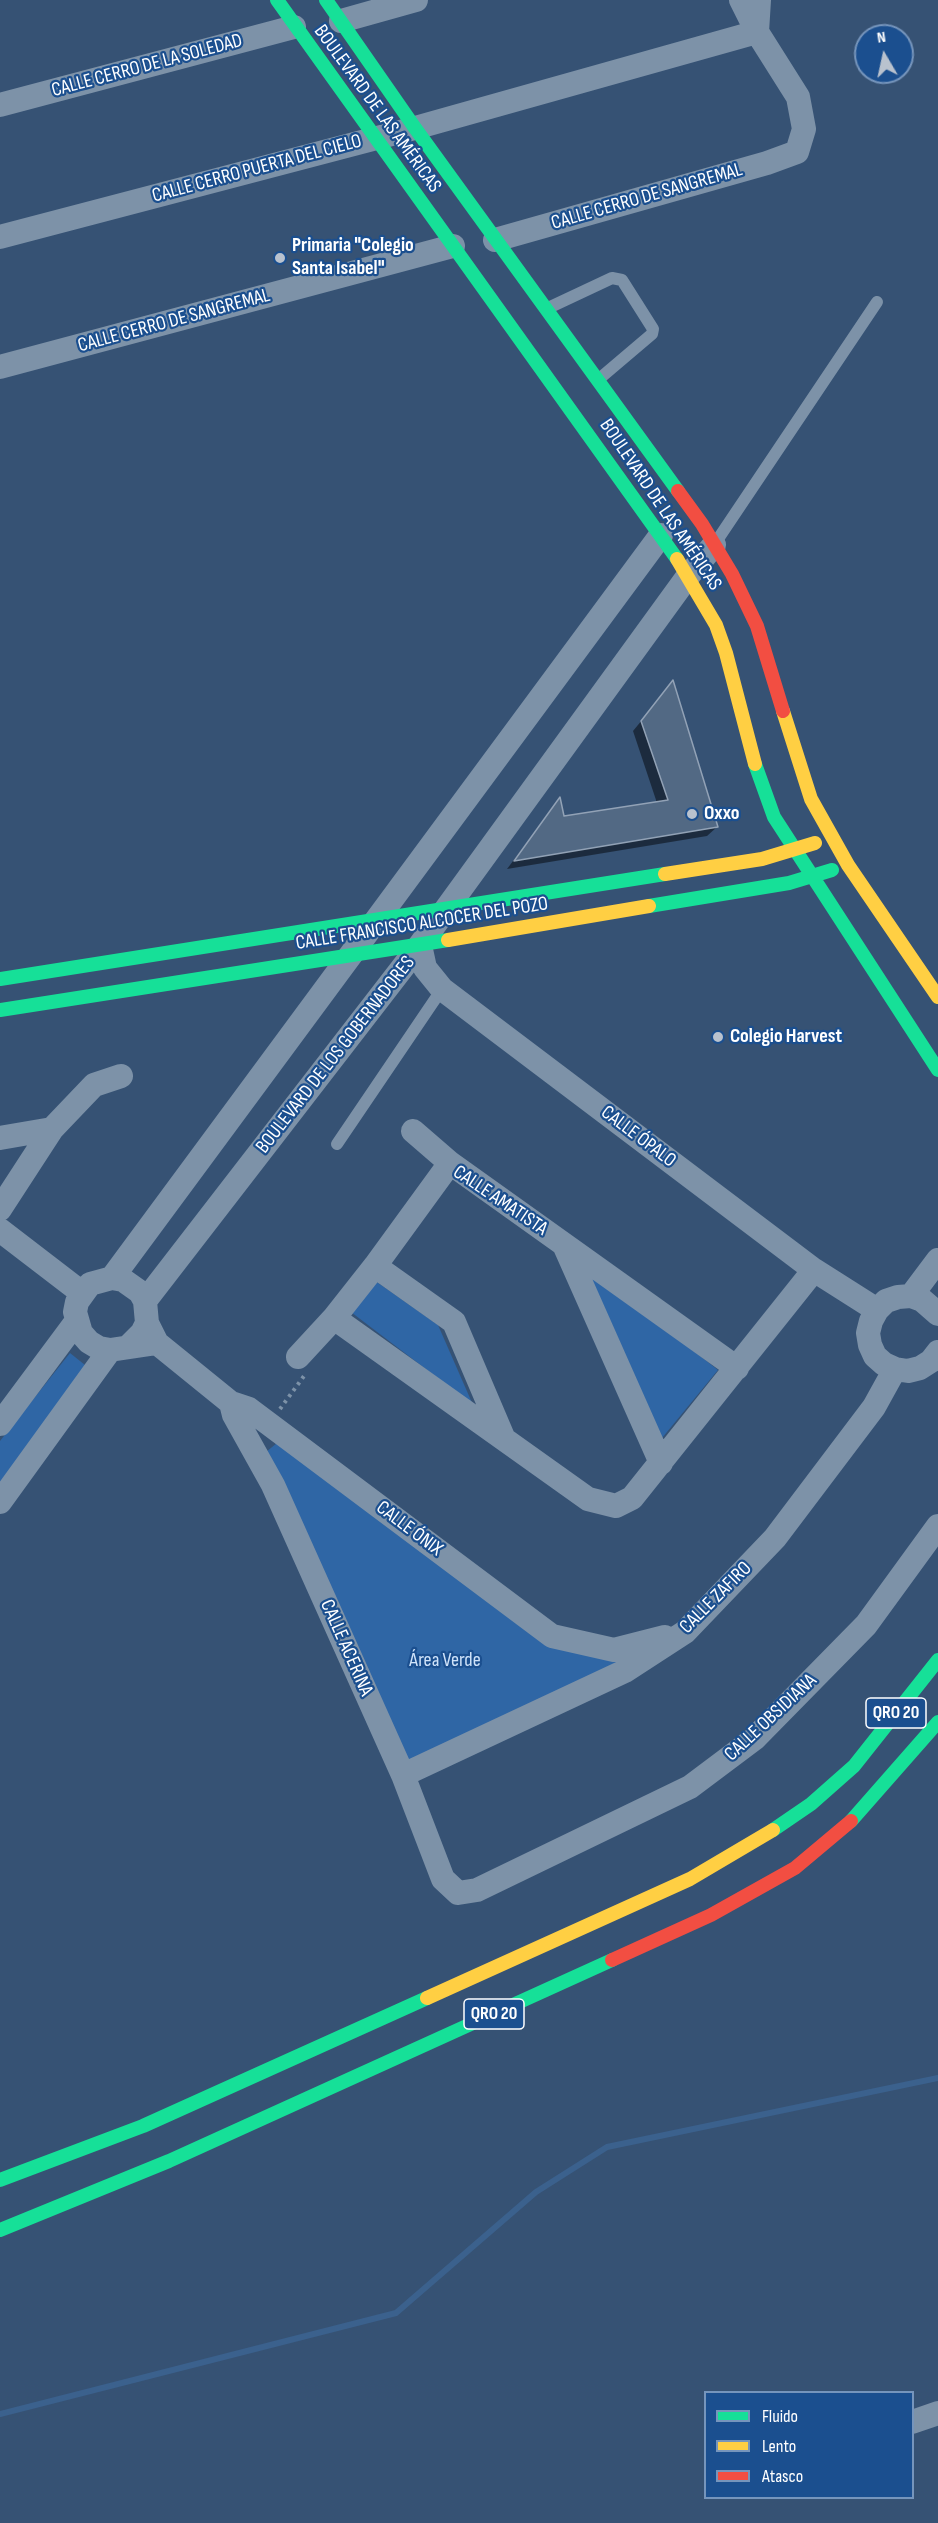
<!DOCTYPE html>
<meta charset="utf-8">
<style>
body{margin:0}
#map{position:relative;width:938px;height:2523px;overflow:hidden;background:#365274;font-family:"Sofia Sans Condensed",sans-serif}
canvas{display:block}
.legend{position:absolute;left:704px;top:2391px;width:210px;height:108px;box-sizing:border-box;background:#1b4f8f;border:2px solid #7695bc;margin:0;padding:8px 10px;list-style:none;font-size:18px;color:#fff}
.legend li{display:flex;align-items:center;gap:12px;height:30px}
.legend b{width:30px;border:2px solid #7695bc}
.north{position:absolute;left:854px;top:24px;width:60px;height:60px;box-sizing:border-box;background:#1b4f8f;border:2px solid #7695bc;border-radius:50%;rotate:351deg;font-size:16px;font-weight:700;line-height:24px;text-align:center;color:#fff}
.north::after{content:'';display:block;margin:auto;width:21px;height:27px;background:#b9c2ce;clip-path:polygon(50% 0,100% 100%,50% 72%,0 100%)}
</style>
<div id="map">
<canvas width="938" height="2523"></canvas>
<ul class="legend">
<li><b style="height:8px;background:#16e098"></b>Fluido</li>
<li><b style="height:8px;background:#ffcf43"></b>Lento</li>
<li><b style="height:8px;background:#f24e42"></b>Atasco</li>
</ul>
<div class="north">N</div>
</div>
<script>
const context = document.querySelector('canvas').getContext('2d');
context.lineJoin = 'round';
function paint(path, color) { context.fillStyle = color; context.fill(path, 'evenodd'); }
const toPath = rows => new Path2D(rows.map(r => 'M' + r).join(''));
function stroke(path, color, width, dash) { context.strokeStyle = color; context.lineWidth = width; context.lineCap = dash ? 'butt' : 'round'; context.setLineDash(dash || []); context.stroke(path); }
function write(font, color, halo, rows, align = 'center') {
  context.font = font + ' "Sofia Sans Condensed",sans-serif'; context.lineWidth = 4.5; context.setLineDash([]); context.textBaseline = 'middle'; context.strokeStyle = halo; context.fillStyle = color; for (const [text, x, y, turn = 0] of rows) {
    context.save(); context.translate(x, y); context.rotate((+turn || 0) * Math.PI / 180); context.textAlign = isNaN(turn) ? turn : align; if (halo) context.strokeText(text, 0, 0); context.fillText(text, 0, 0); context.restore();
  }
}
paint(toPath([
 [583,1264,718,1370,662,1438],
 [374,1280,438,1325,473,1405,347,1309],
 [70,1353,95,1373,0,1493,0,1441],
 [277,1443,531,1622,640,1653,404,1771,266,1452]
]), '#2f66a5');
paint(toPath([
 [670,686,717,827,707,836,507,869,559,800,563,818,657,803,633,731]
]), '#0007');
stroke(toPath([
 [0,2414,396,2313,536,2192,607,2147,938,2078]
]), '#3b618d', 6);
const building = toPath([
 [673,680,718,827,514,861,560,797,564,816,668,800,641,721,673,680]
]);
paint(building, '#526984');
stroke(building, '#92a2b6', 1.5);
stroke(toPath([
 [280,1409,304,1376]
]), '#7d92a8', 4, [3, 4.5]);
stroke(toPath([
 [546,309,612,278,622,280,653,329,652,334,599,379],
 [716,542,877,302],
 [337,1144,442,989]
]), '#7d92a8', 12);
stroke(toPath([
 [341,21,416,0],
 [0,105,294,27],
 [0,237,415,128,757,32,759,0],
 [495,240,767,163,797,152,804,129,798,97,757,32,741,0],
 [0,367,453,246],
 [420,945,425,968,442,989,814,1270,877,1310],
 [413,1131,450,1163,737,1368],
 [0,1138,52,1129],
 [0,1209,52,1129,94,1085,121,1076],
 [0,1230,82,1293],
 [565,1247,661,1463],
 [375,1266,454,1322,503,1437],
 [112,1278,661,535],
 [911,1296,938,1260],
 [145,1301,420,945,688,576,714,545],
 [938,1314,922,1300,911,1296,898,1297,886,1301,877,1310,871,1321,868,1333,870,1345,875,1356,884,1364,895,1369,908,1371,920,1368,931,1361,938,1352],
 [334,1318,588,1499,616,1506,632,1498,814,1270],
 [147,1323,157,1343,231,1403,249,1409,552,1636,614,1650,665,1637],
 [129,1346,142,1333,147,1323,145,1301,140,1292,123,1280,112,1278,90,1284,77,1302,75,1312,81,1333,89,1342,99,1348,110,1350,157,1343],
 [298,1357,334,1318,375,1266,450,1163],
 [231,1403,234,1415,273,1485,403,1775,443,1879,458,1893,477,1890,690,1787,754,1739,866,1625,938,1526],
 [0,1424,76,1322],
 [0,1502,110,1350],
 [403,1775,625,1671,685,1632,775,1538,874,1407,895,1369],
 [912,2422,938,2413]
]), '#7d92a8', 24);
stroke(toPath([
 [277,0,677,559],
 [326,0,415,128,678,491],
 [755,764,774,817,938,1070],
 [649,906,789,883,832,870],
 [0,979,665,874],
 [0,1010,448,940],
 [851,1821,938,1722],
 [773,1830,811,1804,854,1766,938,1660],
 [0,2180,143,2126,427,1998],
 [0,2230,169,2161,612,1960]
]), '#16e098', 14);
stroke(toPath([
 [677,559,716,625,726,653,755,764],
 [783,711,811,799,848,865,938,997],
 [665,874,762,859,815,843],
 [448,940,649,906],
 [427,1998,690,1879,773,1830]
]), '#ffcf43', 14);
stroke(toPath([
 [678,491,702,524,732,574,757,626,783,711],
 [612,1960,711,1915,795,1868,851,1821]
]), '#f24e42', 14);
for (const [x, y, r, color] of [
 [280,258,6,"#b9c2ce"],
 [692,814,6,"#b9c2ce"],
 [718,1037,6,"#b9c2ce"]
]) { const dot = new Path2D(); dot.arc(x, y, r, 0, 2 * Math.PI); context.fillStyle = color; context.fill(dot); stroke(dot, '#1b4f8f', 2); }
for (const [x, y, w] of [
 [896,1713,60],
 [494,2014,60]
]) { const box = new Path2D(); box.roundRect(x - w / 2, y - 15, w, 30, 4.5); context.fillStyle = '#1b4f8f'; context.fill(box); stroke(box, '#fff', 1.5); }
write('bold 18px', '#fff', null, [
 ["QRO 20",896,1713],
 ["QRO 20",494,2014]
]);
write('20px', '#fff', '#1b4f8f', [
 ["CALLE CERRO DE LA SOLEDAD",147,66,-15],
 ["BOULEVARD DE LAS AMÉRICAS",377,109,54],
 ["CALLE CERRO PUERTA DEL CIELO",257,169,-15],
 ["CALLE CERRO DE SANGREMAL",647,197,-16],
 ["CALLE CERRO DE SANGREMAL",174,321,-15],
 ["BOULEVARD DE LAS AMÉRICAS",660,505,56],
 ["CALLE FRANCISCO ALCOCER DEL POZO",422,924,-9],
 ["BOULEVARD DE LOS GOBERNADORES",336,1055,-52],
 ["CALLE ÓPALO",638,1137,37],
 ["CALLE AMATISTA",500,1201,34],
 ["CALLE ÓNIX",409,1529,37],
 ["CALLE ZAFIRO",716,1598,-45],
 ["CALLE ACERINA",346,1648,66],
 ["CALLE OBSIDIANA",771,1718,-43]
]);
write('bold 20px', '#fff', '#1b4f8f', [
 ["Primaria \"Colegio",292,246],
 ["Santa Isabel\"",292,269],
 ["Oxxo",704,814],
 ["Colegio Harvest",730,1037]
], 'left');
write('20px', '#cfe3fa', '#1b4f8f', [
 ["Área Verde",445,1661]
]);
</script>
